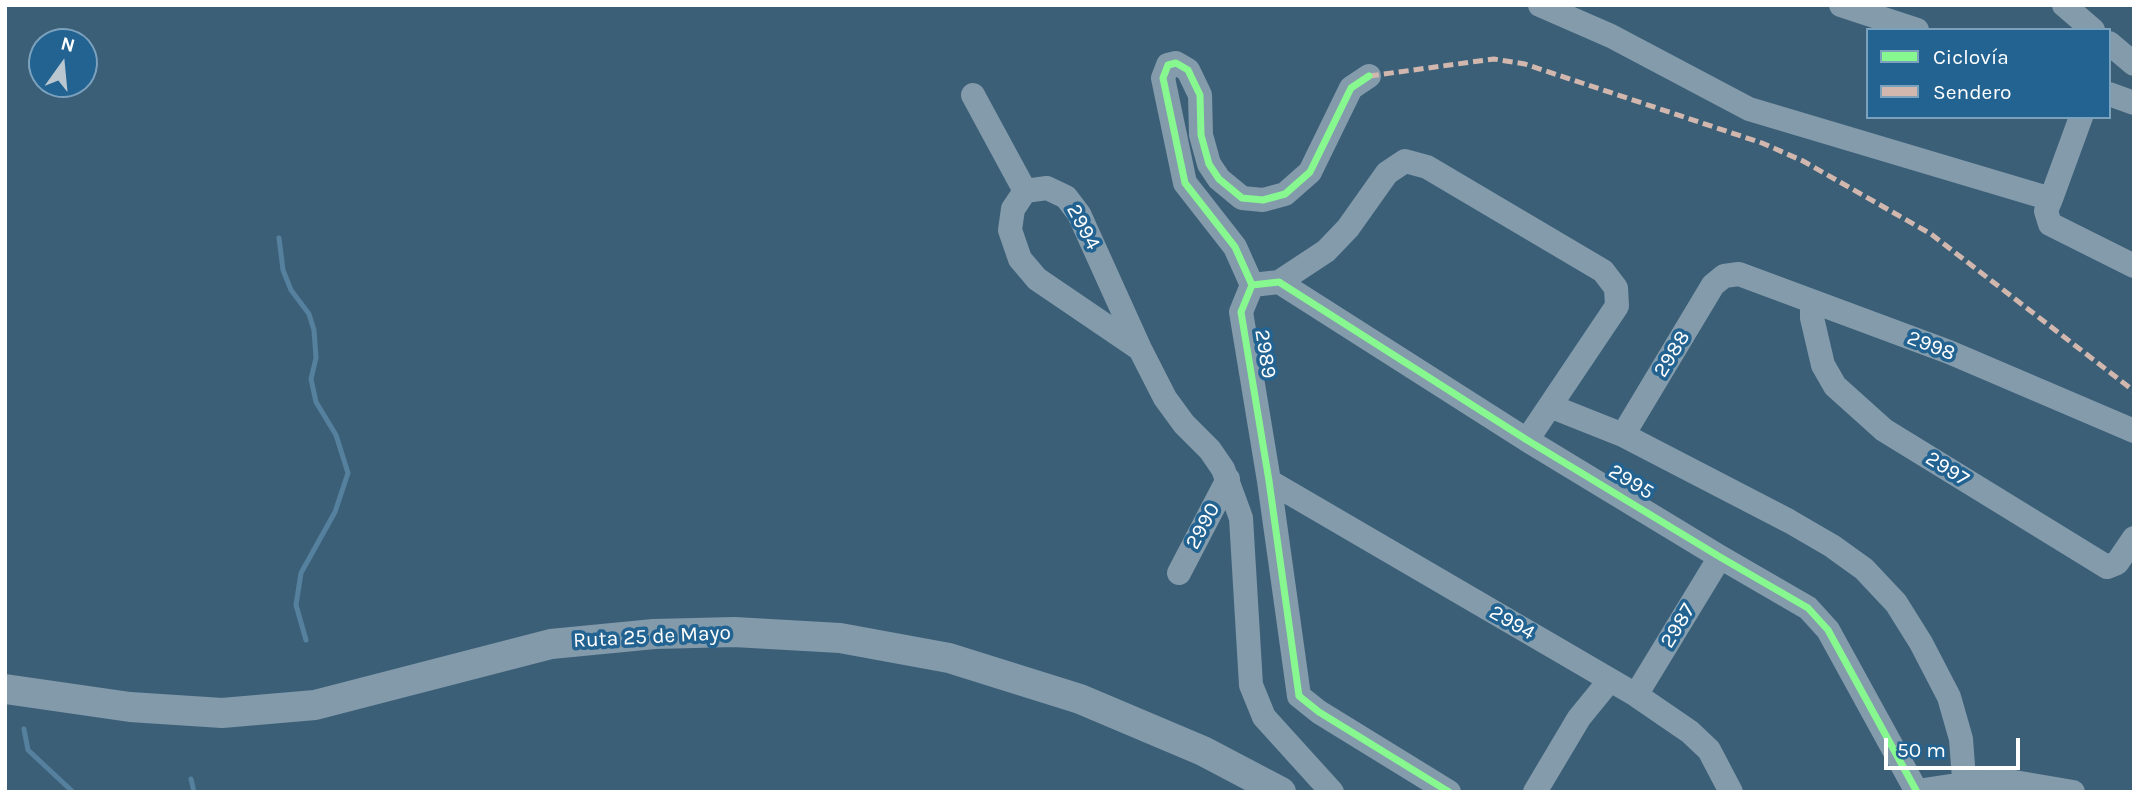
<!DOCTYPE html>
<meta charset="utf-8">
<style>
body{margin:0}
#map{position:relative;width:2139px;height:797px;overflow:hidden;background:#3c5f78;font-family:Karla,sans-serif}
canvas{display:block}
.frame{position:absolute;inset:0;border:7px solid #fff;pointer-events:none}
.legend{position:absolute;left:1866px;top:28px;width:245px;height:91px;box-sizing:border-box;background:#236391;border:2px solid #7ba1bd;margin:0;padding:9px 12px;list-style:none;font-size:21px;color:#fff}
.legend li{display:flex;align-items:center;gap:14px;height:35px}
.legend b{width:35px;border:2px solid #7ba1bd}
.north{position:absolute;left:28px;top:28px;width:70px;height:70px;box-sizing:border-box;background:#236391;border:2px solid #7ba1bd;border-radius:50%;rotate:15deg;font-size:19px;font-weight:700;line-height:28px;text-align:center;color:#fff}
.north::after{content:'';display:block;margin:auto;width:24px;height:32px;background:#bbc7d0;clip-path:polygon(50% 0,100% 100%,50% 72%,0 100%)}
.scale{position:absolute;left:1884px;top:738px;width:136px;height:32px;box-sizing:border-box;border:4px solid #fff;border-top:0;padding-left:9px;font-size:21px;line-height:24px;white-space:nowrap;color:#fff;-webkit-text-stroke:5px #236391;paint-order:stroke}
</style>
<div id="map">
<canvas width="2139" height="797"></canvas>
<div class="frame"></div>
<ul class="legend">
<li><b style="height:9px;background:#87f88f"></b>Ciclovía</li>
<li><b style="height:9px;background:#d1b7ad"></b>Sendero</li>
</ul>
<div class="north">N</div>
<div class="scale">50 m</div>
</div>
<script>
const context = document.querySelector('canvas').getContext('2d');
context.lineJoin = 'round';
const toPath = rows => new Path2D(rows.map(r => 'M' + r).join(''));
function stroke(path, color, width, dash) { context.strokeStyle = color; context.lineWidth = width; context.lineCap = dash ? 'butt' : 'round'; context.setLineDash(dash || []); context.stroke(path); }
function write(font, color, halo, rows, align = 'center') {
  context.font = font + ' Karla,sans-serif'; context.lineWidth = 7; context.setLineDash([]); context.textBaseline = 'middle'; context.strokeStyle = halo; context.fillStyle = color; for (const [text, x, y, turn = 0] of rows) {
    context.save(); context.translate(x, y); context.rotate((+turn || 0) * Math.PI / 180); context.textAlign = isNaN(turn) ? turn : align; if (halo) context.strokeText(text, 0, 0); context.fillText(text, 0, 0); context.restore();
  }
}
stroke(toPath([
 [279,238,283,270,291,290,309,314,314,330,316,358,311,379,316,402,336,435,348,473,335,512,301,573,296,605,306,640],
 [24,729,28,750,73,792],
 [191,779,194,792]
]), '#55809e', 5);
stroke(toPath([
 [1540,5,1611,36,1749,109,2051,199,2081,117],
 [1841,5,1917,30],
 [2064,5,2093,30],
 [2109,43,2134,64],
 [1369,76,1351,88,1310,172,1285,194,1263,200,1242,198,1219,179,1209,164,1201,135,1200,95,1188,70,1176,63,1168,65,1163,78,1185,183,1235,247,1252,285,1241,312,1269,481,1299,696,1319,712,1449,792],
 [2109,94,2134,103],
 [973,95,1025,191],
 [2051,199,2046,211,2050,224,2134,266],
 [1279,282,1326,251,1348,228,1387,173,1405,161,1427,167,1603,271,1616,288,1617,306,1527,440],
 [1252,285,1279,282,1527,440,1720,557,1808,608,1828,630,1917,792],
 [1812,302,1812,318,1823,365,1835,386,1884,430,2107,567,2117,563,2134,538],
 [1140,349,1037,279,1020,259,1010,230,1013,209,1025,191,1047,188,1066,197,1079,214,1140,349,1165,398,1184,424,1210,450,1223,469,1241,518,1251,685,1264,717,1332,792],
 [1550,406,1623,435,1789,521,1832,546,1864,569,1896,603,1921,643,1949,697,1961,739,1965,792],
 [1623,435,1713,285,1724,276,1739,274,1949,352,2134,431],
 [1269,481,1636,695,1690,732,1709,750,1731,792],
 [1179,573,1228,479],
 [1636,695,1720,557],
 [1917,791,1997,779,2073,792],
 [1535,792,1579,718,1610,680]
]), '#839bab', 24);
stroke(toPath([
 [5,689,130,707,222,713,315,705,551,644,654,634,734,632,840,638,949,658,1080,699,1203,751,1281,792]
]), '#839aaa', 30);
stroke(toPath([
 [1369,76,1494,59,1525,64,1762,143,1803,161,1931,234,2134,391]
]), '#d1b7ad', 5, [10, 5]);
stroke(toPath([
 [1369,76,1351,88,1310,172,1285,194,1263,200,1242,198,1219,179,1209,164,1201,135,1200,95,1188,70,1176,63,1168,65,1163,78,1185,183,1235,247,1252,285,1241,312,1269,481,1299,696,1319,712,1449,792],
 [1252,285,1279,282,1527,440,1720,557,1808,608,1828,630,1917,792]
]), '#87f88f', 7);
write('21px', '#fff', '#236391', [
 ["2994",1083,227,62],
 ["2998",1931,346,21],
 ["2989",1265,354,81],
 ["2988",1672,354,-59],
 ["2997",1947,469,32],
 ["2995",1631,482,31],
 ["2990",1203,526,-62],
 ["2994",1512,623,30],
 ["2987",1678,626,-59],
 ["Ruta 25 de Mayo",652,637,-3]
]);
</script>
